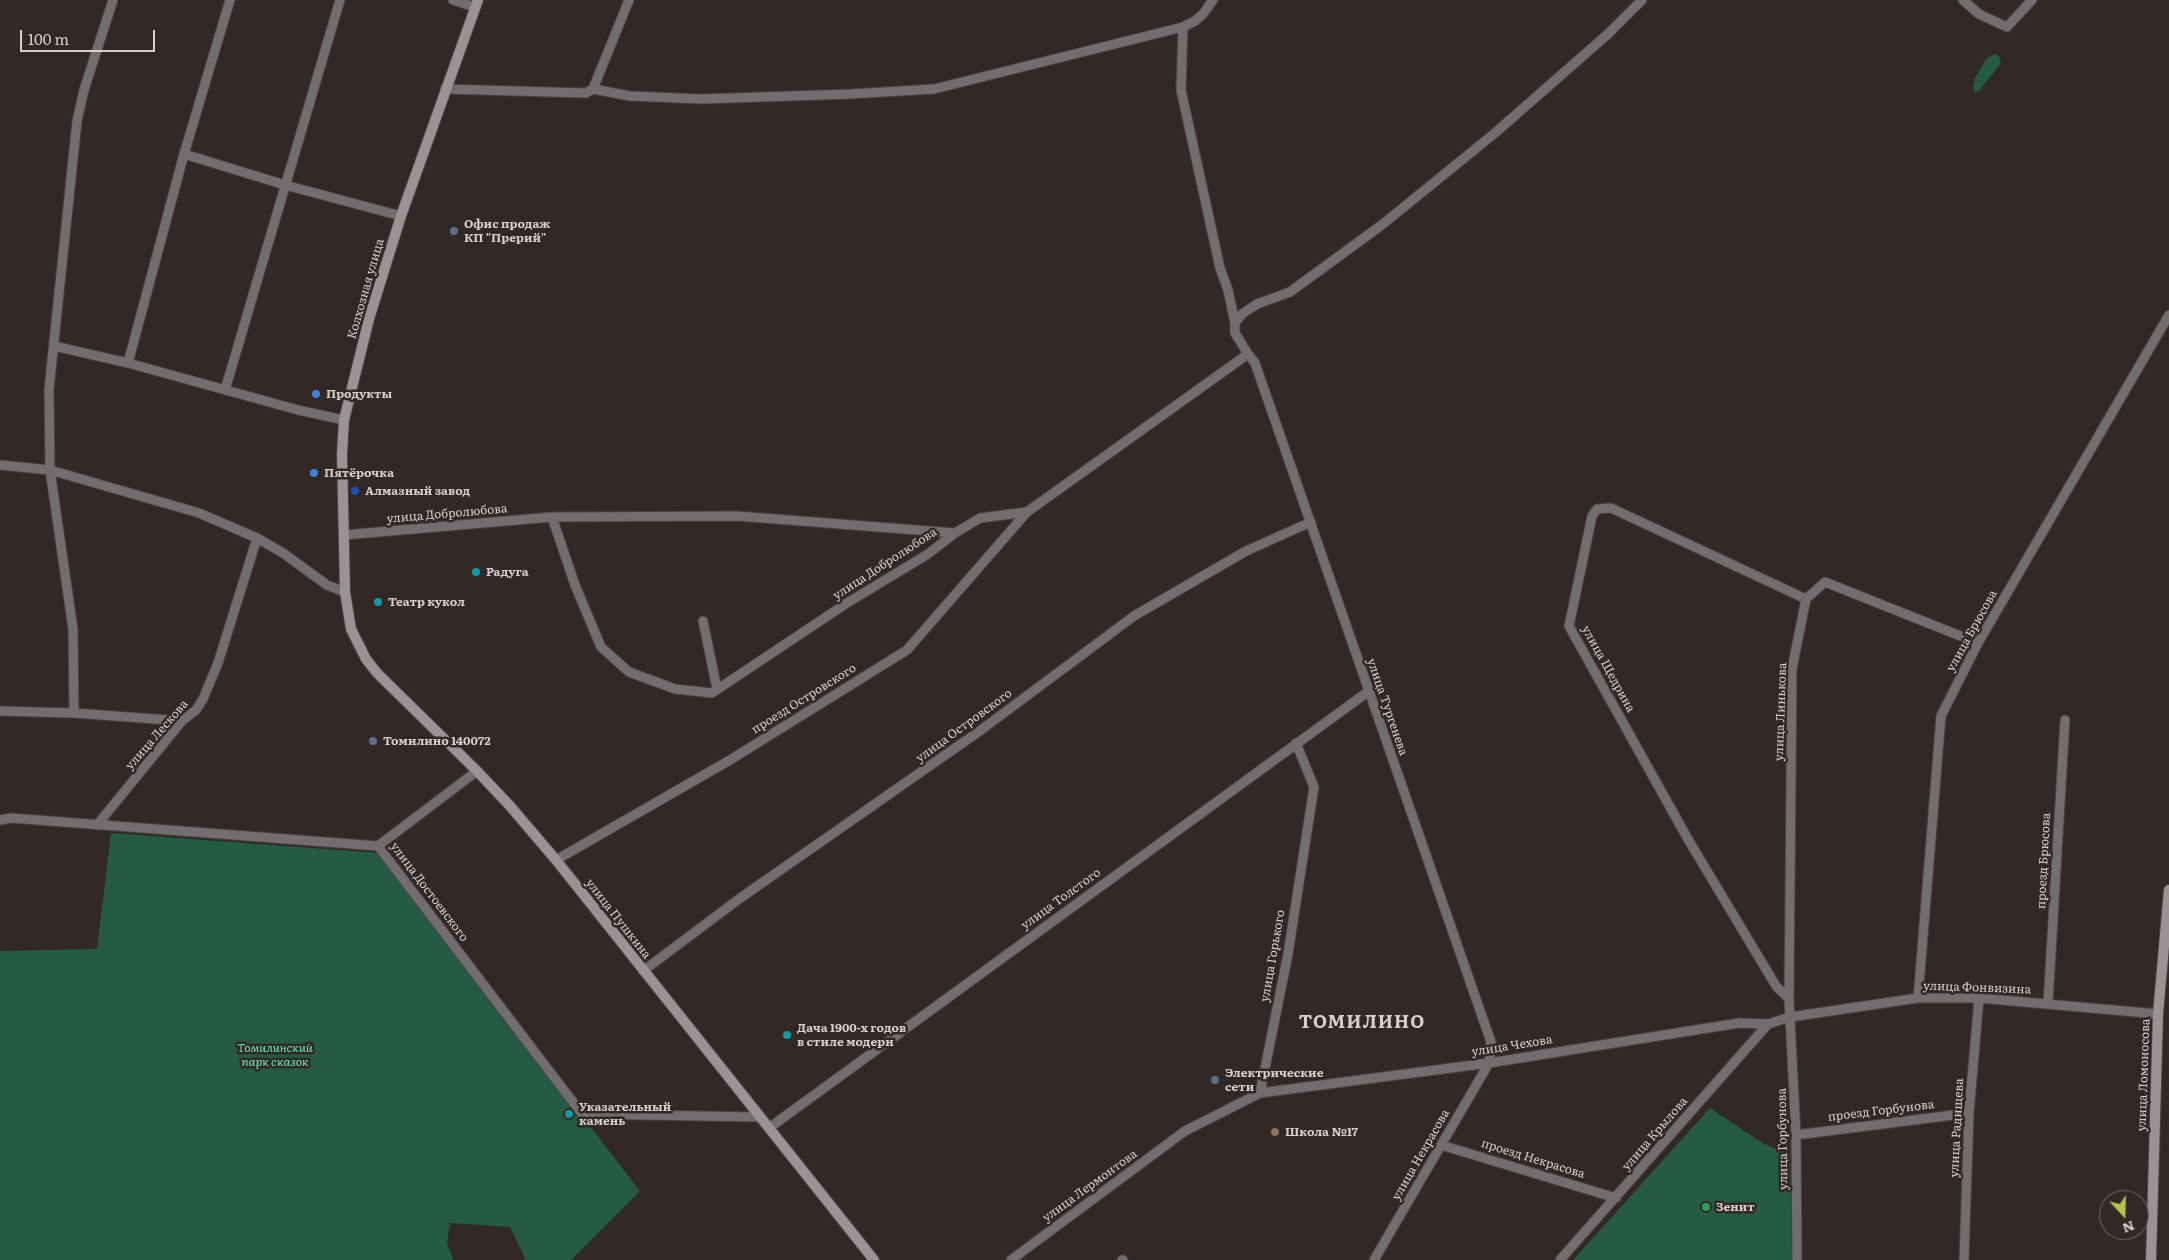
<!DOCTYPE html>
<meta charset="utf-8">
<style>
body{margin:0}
#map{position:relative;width:2169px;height:1260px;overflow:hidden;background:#322825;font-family:Literata,serif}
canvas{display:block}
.north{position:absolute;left:2099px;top:1190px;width:50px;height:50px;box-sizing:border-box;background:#322825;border:1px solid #746b68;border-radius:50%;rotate:159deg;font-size:14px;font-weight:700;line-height:20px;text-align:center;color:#d6cfcd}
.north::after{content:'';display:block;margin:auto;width:18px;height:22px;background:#b3c24b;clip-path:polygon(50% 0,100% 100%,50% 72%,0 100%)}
.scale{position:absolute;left:20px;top:30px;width:135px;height:22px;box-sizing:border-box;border:2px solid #d6cfcd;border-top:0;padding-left:6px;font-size:15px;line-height:18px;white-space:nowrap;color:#d6cfcd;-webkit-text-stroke:4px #322825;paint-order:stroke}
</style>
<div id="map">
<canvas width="2169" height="1260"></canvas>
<div class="north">N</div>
<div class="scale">100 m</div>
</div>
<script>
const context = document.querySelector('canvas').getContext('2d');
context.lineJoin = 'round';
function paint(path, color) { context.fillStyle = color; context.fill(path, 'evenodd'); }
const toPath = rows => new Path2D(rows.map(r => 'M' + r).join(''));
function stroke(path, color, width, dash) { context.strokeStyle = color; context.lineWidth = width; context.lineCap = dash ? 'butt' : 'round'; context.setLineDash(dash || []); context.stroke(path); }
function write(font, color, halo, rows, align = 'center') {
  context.font = font + ' Literata,serif'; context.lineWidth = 5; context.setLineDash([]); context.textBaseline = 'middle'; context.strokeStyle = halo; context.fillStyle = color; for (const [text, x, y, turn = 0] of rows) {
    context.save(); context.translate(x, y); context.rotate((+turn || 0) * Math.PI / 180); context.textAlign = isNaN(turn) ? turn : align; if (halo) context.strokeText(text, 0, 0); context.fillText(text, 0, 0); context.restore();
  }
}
paint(toPath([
 [1995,54,1999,56,2001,63,1979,91,1975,92,1973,89,1975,78,1987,58],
 [111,833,379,853,640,1191,571,1260,526,1260,510,1227,450,1223,447,1244,454,1260,0,1260,0,951,97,949],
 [1710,1108,1764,1144,1790,1154,1792,1260,1573,1260]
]), '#255a45');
const street = toPath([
 [453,0,475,7],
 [1963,0,1979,14,2007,27,2032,0],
 [1183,27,1181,90,1220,268,1228,290,1235,323],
 [445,89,586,93,593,89,629,0],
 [593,89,630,96,701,99,850,94,934,89,1183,27,1195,21,1203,14,1213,0],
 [184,154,285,185,401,216],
 [54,346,128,363,298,410,344,420],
 [1248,354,1235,333,1235,323,1242,314,1257,304,1290,292,1383,224,1495,133,1609,33,1642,0],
 [128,363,184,154,230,0],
 [225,390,340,0],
 [0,465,50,470,199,513,257,538,283,553,327,585,345,592],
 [552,517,575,585,601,647,629,672,675,689,712,693,847,603,928,554,955,533,980,518,1027,512,1248,354,1255,363,1491,1042,1489,1063,1374,1260],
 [344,535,552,517,737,516,955,533],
 [703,621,717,689],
 [0,711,74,713,182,721],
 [74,713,73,629,50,470,49,389,77,121,84,90,113,0],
 [0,820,11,818,378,846,582,1114,759,1117],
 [97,825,182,721,196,710,203,699,218,663,257,538],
 [378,846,477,771],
 [556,860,730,760,907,650,1027,512],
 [643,971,739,899,981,730,1134,616,1246,551,1311,522],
 [1918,998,1941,716,1978,643,2169,315],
 [1789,999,1776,986,1689,841,1569,626,1592,516,1597,509,1611,508,1806,599],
 [2048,1003,2065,720],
 [1260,1093,1288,954,1314,787,1296,743],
 [769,1128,1369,691],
 [1796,1135,1969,1113],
 [1441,1145,1616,1198],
 [1011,1260,1185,1131,1260,1093,1489,1063,1739,1023,1768,1024,1790,1017,1918,998,1979,998,2158,1014],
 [1122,1260,1123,1260],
 [1560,1260,1768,1024],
 [1797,1260,1796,1135,1789,999,1792,669,1806,599,1825,582,1978,643],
 [1964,1260,1969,1113,1979,998]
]);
const secondary = toPath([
 [478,0,401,216,369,319,344,420,342,454,345,592,351,629,366,659,377,673,477,771,510,806,556,860,874,1260],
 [2151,1260,2158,1014,2169,890]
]);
stroke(street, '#4c4340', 11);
stroke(secondary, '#4c4340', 12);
stroke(street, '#726d6e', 9);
stroke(secondary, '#9b9295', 10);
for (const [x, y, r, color] of [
 [454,231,5,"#5c6f8a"],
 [316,394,5,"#3f7fe0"],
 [314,473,5,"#3f7fe0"],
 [355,491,5,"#1a4fb4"],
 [476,572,5,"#0f9aa8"],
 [378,602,5,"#0f9aa8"],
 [373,741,5,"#5c6f8a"],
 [787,1035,5,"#0f9aa8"],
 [1215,1080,5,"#5c6f8a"],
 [569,1114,5,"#0f9aa8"],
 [1275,1132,5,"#8d6e63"],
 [1706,1207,5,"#2e9e5b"]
]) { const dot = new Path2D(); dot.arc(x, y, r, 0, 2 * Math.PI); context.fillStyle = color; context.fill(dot); stroke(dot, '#322825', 2); }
write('bold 12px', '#d6cfcd', '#322825', [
 ["Офис продаж",464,224],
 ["КП \"Прерий\"",464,238],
 ["Продукты",326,394],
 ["Пятёрочка",324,473],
 ["Алмазный завод",365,491],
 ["Радуга",486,572],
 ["Театр кукол",388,602],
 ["Томилино 140072",383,741],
 ["Дача 1900-х годов",797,1028],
 ["в стиле модерн",797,1042],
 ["Электрические",1225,1073],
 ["сети",1225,1087],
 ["Указательный",579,1107],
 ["камень",579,1121],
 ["Школа №17",1285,1132],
 ["Зенит",1716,1207]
], 'left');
write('12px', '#d6cfcd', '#322825', [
 ["Колхозная улица",366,289,-74],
 ["улица Добролюбова",447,514,-5],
 ["улица Добролюбова",885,564,-33],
 ["улица Брюсова",1972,631,-61],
 ["улица Щедрина",1608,669,61],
 ["проезд Островского",804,699,-32],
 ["улица Тургенева",1387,707,71],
 ["улица Линькова",1781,712,-88],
 ["улица Островского",964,726,-36],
 ["улица Лескова",157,735,-49],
 ["проезд Брюсова",2044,861,-87],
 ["улица Достоевского",429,892,53],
 ["улица Толстого",1061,899,-36],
 ["улица Пушкина",618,919,52],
 ["улица Горького",1273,956,-80],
 ["улица Фонвизина",1977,988,2],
 ["улица Чехова",1512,1046,-9],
 ["улица Ломоносова",2144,1075,-88],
 ["проезд Горбунова",1881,1111,-7],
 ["улица Радищева",1957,1128,-87],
 ["улица Крылова",1655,1134,-49],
 ["улица Горбунова",1783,1139,-91],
 ["улица Некрасова",1421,1155,-60],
 ["проезд Некрасова",1533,1159,17],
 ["улица Лермонтова",1090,1186,-36]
]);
write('italic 12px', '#66ebb8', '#322825', [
 ["Томилинский",275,1048],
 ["парк сказок",275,1062]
]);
context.letterSpacing = '1px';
write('bold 18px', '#d6cfcd', '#322825', [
 ["ТОМИЛИНО",1362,1023]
]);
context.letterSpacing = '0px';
</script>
